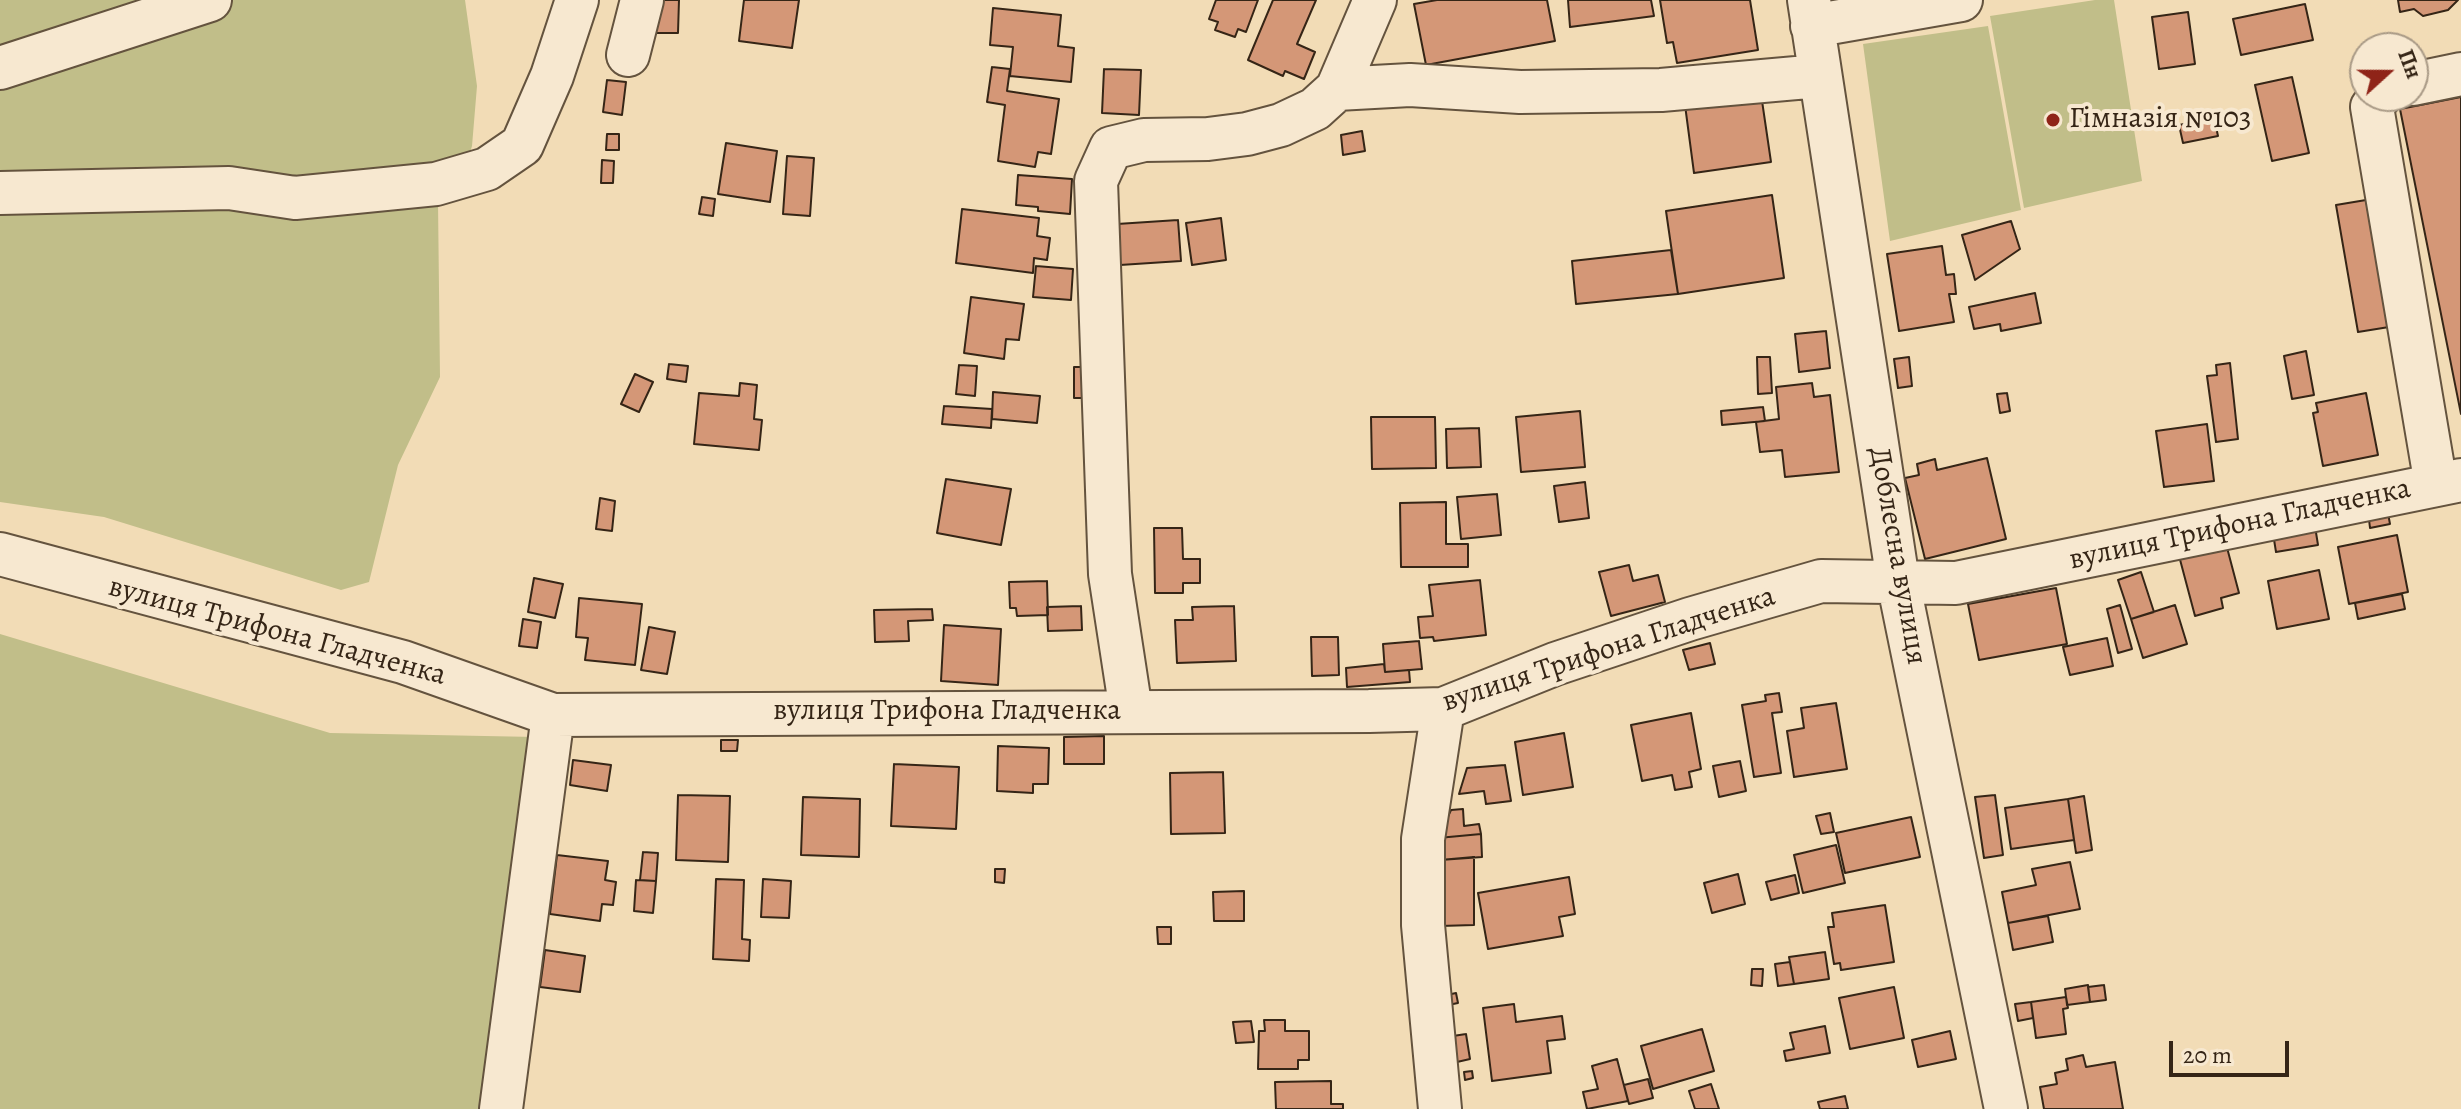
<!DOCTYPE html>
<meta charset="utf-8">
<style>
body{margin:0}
#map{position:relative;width:2461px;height:1109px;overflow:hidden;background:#f2dcb6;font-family:Alegreya,serif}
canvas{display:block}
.north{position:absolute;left:2349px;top:32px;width:80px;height:80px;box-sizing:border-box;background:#f7e8d0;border:2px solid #a99a86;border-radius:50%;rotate:69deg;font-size:22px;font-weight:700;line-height:32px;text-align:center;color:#352516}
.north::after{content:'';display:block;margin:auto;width:28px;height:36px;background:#8f2418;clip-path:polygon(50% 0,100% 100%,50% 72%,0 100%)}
.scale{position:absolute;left:2169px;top:1041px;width:120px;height:36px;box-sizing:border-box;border:4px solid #352516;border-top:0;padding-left:10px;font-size:24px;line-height:28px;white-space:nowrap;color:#352516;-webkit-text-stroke:6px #f7e8d0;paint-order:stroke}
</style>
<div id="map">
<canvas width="2461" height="1109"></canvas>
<div class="north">Пн</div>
<div class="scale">20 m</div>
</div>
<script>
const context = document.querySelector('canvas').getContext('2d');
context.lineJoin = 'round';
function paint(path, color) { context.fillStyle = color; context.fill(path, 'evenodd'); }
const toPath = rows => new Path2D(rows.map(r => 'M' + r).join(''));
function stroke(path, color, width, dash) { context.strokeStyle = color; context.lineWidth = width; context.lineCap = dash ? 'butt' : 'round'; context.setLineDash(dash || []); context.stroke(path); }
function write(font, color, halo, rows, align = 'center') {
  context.font = font + ' Alegreya,serif'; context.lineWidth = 8; context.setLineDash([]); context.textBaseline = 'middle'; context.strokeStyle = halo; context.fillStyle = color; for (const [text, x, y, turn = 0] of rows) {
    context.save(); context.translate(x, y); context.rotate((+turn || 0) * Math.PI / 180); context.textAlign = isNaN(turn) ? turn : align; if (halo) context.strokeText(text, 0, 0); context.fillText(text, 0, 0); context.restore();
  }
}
paint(toPath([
 [0,0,465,0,477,86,472,146,459,188,438,202,440,377,398,465,369,582,341,590,104,517,0,502],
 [2095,0,2114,0,2142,181,2024,208,1990,16],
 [1988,26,2021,210,1890,241,1863,44],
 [0,634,330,733,536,737,486,1109,0,1109]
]), '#c1be89');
const building = toPath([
 [653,0,679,0,678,33,652,33,653,0],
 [744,0,799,0,792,48,739,41,744,0],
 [1216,0,1258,0,1246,32,1238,29,1235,37,1215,30,1218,22,1209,19,1216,0],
 [1273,0,1316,0,1297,44,1315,52,1304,79,1285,71,1283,76,1248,60,1273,0],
 [1437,0,1547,0,1555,41,1426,65,1414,4,1437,0],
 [1568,0,1651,0,1654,16,1570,27,1568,0],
 [1660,0,1750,0,1758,50,1677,63,1673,42,1667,43,1660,0],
 [2398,0,2458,0,2448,10,2423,16,2414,9,2400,12,2398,0],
 [2305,4,2313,40,2241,55,2233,19,2305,4],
 [993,8,1061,15,1058,46,1074,48,1071,82,1010,76,1013,47,990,45,993,8],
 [2188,12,2195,64,2159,69,2152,17,2188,12],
 [992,67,1010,69,1007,91,1059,99,1051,154,1038,152,1035,167,998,161,1005,105,987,102,992,67],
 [1104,69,1141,70,1139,115,1102,113,1104,69],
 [2292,77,2309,153,2272,161,2255,85,2292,77],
 [607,80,626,82,622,115,603,112,607,80],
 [1761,94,1771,162,1694,173,1685,105,1761,94],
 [2461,97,2461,414,2400,109,2461,97],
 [2214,118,2218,136,2183,143,2179,125,2214,118],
 [1362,131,1365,151,1343,155,1341,135,1362,131],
 [607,134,619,134,619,150,606,150,607,134],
 [726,143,777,151,770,202,718,194,726,143],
 [787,156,814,158,810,216,783,214,787,156],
 [602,160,614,161,613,183,601,183,602,160],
 [1018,175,1072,179,1070,214,1038,211,1038,207,1016,205,1018,175],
 [1772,195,1784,278,1678,294,1666,211,1772,195],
 [702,197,715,199,713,216,699,214,702,197],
 [2366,200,2389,327,2358,332,2336,205,2366,200],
 [962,209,1039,218,1037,236,1050,238,1047,260,1034,258,1033,273,956,263,962,209],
 [1221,218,1226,260,1192,265,1186,223,1221,218],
 [1178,220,1181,261,1120,265,1117,224,1178,220],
 [2011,221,2020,249,1975,280,1962,235,2011,221],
 [1942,246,1946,275,1954,274,1956,294,1949,294,1954,322,1899,331,1887,254,1942,246],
 [1671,250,1678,294,1576,304,1572,261,1671,250],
 [1036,266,1073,269,1071,300,1033,297,1036,266],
 [2035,293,2041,323,2001,331,2000,324,1974,329,1969,307,2035,293],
 [971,297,1024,304,1019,340,1006,339,1004,359,964,353,971,297],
 [1826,331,1830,368,1799,372,1795,334,1826,331],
 [2306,351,2314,395,2292,399,2284,356,2306,351],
 [1757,357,1770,357,1772,393,1758,394,1757,357],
 [1909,357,1912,386,1898,388,1894,359,1909,357],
 [2230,363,2238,439,2216,442,2207,376,2217,375,2216,365,2230,363],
 [669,364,688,366,686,382,667,379,669,364],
 [959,365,977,366,975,396,956,394,959,365],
 [1074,367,1092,367,1092,398,1074,398,1074,367],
 [635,374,653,382,639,412,621,404,635,374],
 [740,383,757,385,754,419,762,420,759,450,694,444,699,393,739,396,740,383],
 [1812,383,1814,397,1830,395,1839,472,1785,477,1782,450,1760,452,1756,422,1779,419,1776,387,1812,383],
 [993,392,1040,396,1037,423,992,419,993,392],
 [2007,393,2010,411,2000,413,1997,394,2007,393],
 [2366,393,2378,455,2323,466,2313,413,2318,412,2316,403,2366,393],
 [944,406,992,409,991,428,942,424,944,406],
 [1763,407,1765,421,1722,425,1721,411,1763,407],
 [1580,411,1585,467,1521,472,1516,417,1580,411],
 [1371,417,1435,417,1436,468,1372,469,1371,417],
 [2207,424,2214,481,2164,487,2156,431,2207,424],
 [1479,428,1481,467,1447,468,1446,429,1479,428],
 [1987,458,2006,539,1925,559,1905,478,1919,475,1917,464,1935,459,1937,470,1987,458],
 [946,479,1011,489,1001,545,937,533,946,479],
 [1585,482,1589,518,1559,522,1554,486,1585,482],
 [1497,494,1501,535,1461,539,1457,497,1497,494],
 [600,498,615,501,612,531,596,529,600,498],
 [1446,502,1446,544,1468,544,1468,567,1401,567,1400,503,1446,502],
 [2387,508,2390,524,2370,528,2368,511,2387,508],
 [2314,520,2318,545,2276,552,2272,527,2314,520],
 [1154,528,1182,528,1183,559,1200,559,1200,583,1183,583,1183,593,1155,593,1154,528],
 [2397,535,2408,592,2349,604,2338,547,2397,535],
 [2225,540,2239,593,2221,598,2223,608,2195,616,2178,552,2225,540],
 [1629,565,1633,581,1658,575,1665,602,1611,616,1599,572,1629,565],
 [2319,570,2329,619,2277,629,2268,581,2319,570],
 [2141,572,2154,612,2131,619,2118,580,2141,572],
 [534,578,563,584,555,618,528,612,534,578],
 [1480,580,1486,635,1434,641,1433,637,1420,638,1418,617,1433,616,1429,585,1480,580],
 [1047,581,1048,615,1017,616,1016,608,1010,608,1009,582,1047,581],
 [2056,588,2067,644,1979,660,1968,604,2056,588],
 [2402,594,2405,609,2358,619,2355,603,2402,594],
 [579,598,642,604,635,665,585,660,588,638,576,637,579,598],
 [2120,605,2132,649,2118,653,2107,609,2120,605],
 [2175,605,2187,644,2143,658,2131,619,2175,605],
 [1081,606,1082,630,1048,631,1047,607,1081,606],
 [1234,606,1236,661,1177,663,1175,620,1193,620,1192,607,1234,606],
 [932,609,933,620,908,621,909,641,875,642,874,610,932,609],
 [523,619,541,622,537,648,519,646,523,619],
 [944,625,1001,629,998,685,941,681,944,625],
 [649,627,675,632,667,674,641,670,649,627],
 [1311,637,1338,637,1339,675,1312,676,1311,637],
 [2107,638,2113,666,2070,675,2063,647,2107,638],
 [1419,641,1422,669,1385,672,1383,644,1419,641],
 [1710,643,1715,664,1689,670,1683,650,1710,643],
 [1384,664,1385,672,1409,670,1410,682,1347,687,1346,668,1384,664],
 [1779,693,1782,712,1772,713,1781,773,1754,777,1742,705,1766,701,1765,695,1779,693],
 [1836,703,1847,769,1794,777,1787,731,1804,728,1801,708,1836,703],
 [1691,713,1701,769,1689,772,1692,787,1675,790,1672,775,1642,781,1631,725,1691,713],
 [1564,733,1573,787,1523,795,1515,742,1564,733],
 [1104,736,1104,764,1064,764,1064,737,1104,736],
 [721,740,738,740,737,751,721,751,721,740],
 [998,746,1049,748,1048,784,1033,784,1033,793,997,791,998,746],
 [573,760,611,765,607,791,570,785,573,760],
 [1740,761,1746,791,1719,797,1713,766,1740,761],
 [894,764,959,767,956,829,891,826,894,764],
 [1505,765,1511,801,1486,804,1484,791,1459,794,1467,768,1505,765],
 [1223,772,1225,833,1171,834,1170,773,1223,772],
 [678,795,730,796,728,862,676,860,678,795],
 [1995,795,2003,855,1984,858,1975,797,1995,795],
 [2084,796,2092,850,2076,853,2068,799,2084,796],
 [803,797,860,799,859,857,801,855,803,797],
 [2068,799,2074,840,2011,849,2005,808,2068,799],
 [1463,809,1464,826,1479,824,1481,834,1438,838,1451,810,1463,809],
 [1830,813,1834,832,1821,834,1816,816,1830,813],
 [1911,817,1920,857,1845,873,1836,833,1911,817],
 [1481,834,1482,857,1440,860,1438,838,1481,834],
 [1836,845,1845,883,1803,893,1794,855,1836,845],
 [643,852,658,853,656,881,640,880,643,852],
 [557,855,608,861,605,880,616,882,613,905,602,904,600,921,550,914,557,855],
 [1474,857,1474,925,1440,926,1440,860,1474,857],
 [2070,862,2080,909,2008,923,2002,892,2036,885,2032,869,2070,862],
 [995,869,1005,869,1004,883,995,882,995,869],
 [1738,874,1745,904,1712,913,1704,883,1738,874],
 [1795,875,1799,893,1771,900,1766,882,1795,875],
 [1569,877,1575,914,1559,917,1563,936,1488,949,1478,893,1569,877],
 [716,879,744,880,742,939,750,940,749,961,713,959,716,879],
 [763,879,791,881,789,918,761,917,763,879],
 [636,880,656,881,653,913,634,911,636,880],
 [1244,891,1244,921,1214,921,1213,892,1244,891],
 [1885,905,1894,962,1841,970,1840,963,1834,964,1828,927,1834,927,1832,913,1885,905],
 [2048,916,2053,942,2013,950,2008,923,2048,916],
 [1157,927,1171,927,1171,944,1158,944,1157,927],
 [545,950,585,956,580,992,540,987,545,950],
 [1825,952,1829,979,1794,984,1789,957,1825,952],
 [1790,962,1794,984,1778,986,1775,964,1790,962],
 [1752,969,1763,969,1762,986,1751,985,1752,969],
 [2088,985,2090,1002,2067,1005,2065,989,2088,985],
 [2104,985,2106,1000,2090,1002,2088,987,2104,985],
 [1894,987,1904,1038,1850,1049,1839,998,1894,987],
 [1456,993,1458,1003,1448,1005,1447,995,1456,993],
 [2066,997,2068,1008,2063,1009,2066,1034,2036,1038,2031,1002,2066,997],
 [2031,1002,2033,1018,2018,1021,2015,1004,2031,1002],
 [1514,1004,1516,1022,1562,1016,1565,1039,1547,1041,1551,1073,1492,1081,1483,1008,1514,1004],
 [1264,1020,1285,1020,1285,1031,1309,1031,1309,1060,1298,1060,1298,1069,1258,1069,1259,1031,1265,1031,1264,1020],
 [1251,1021,1254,1042,1236,1043,1233,1022,1251,1021],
 [1825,1026,1830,1053,1786,1061,1784,1051,1794,1049,1790,1033,1825,1026],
 [1702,1029,1714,1071,1653,1089,1641,1046,1702,1029],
 [1950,1031,1956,1059,1918,1067,1912,1040,1950,1031],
 [1466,1034,1470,1059,1457,1062,1453,1036,1466,1034],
 [2083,1055,2086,1067,2115,1062,2123,1109,2044,1109,2040,1087,2057,1084,2055,1073,2068,1070,2066,1059,2083,1055],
 [1617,1059,1628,1101,1587,1109,1583,1092,1598,1089,1592,1066,1617,1059],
 [1472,1071,1473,1078,1465,1080,1464,1072,1472,1071],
 [1648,1079,1653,1098,1629,1104,1624,1085,1648,1079],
 [1331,1081,1331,1104,1343,1104,1343,1109,1276,1109,1275,1082,1331,1081],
 [1711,1084,1719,1109,1695,1109,1689,1091,1711,1084],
 [1845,1096,1848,1109,1820,1109,1818,1102,1845,1096]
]);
paint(building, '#d49777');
stroke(building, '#352516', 2);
const minor = toPath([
 [1809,0,1898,581,2006,1109],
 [1812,26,1961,0],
 [628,55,642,0],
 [0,68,210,0],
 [2413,84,2461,74],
 [1337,89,1410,85,1520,92,1661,90,1819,76],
 [2380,96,2372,107,2436,485],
 [0,193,229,188,295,198,436,184,487,169,522,145,552,76,577,0],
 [0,554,403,662,553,715,1369,711,1443,709,1555,664,1690,619,1821,581,1956,583,2461,480],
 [1131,711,1110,574,1096,181,1111,148,1144,140,1208,139,1247,134,1281,125,1315,109,1337,89,1375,0],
 [501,1109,553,715],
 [1440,1109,1423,925,1423,839,1443,709]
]);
stroke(minor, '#64533e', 46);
stroke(minor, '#f7e8d0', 42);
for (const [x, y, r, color] of [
 [2053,120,8,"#8f2418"]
]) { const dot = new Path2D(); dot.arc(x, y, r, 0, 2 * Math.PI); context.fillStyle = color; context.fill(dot); stroke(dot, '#f7e8d0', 3); }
write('30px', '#352516', '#f7e8d0', [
 ["Гімназія №103",2069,120]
], 'left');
write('30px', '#352516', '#f7e8d0', [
 ["вулиця Трифона Гладченка",2240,525,-12],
 ["Доблесна вулиця",1897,556,80],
 ["вулиця Трифона Гладченка",277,632,15],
 ["вулиця Трифона Гладченка",1609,650,-18],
 ["вулиця Трифона Гладченка",947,712]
]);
</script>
